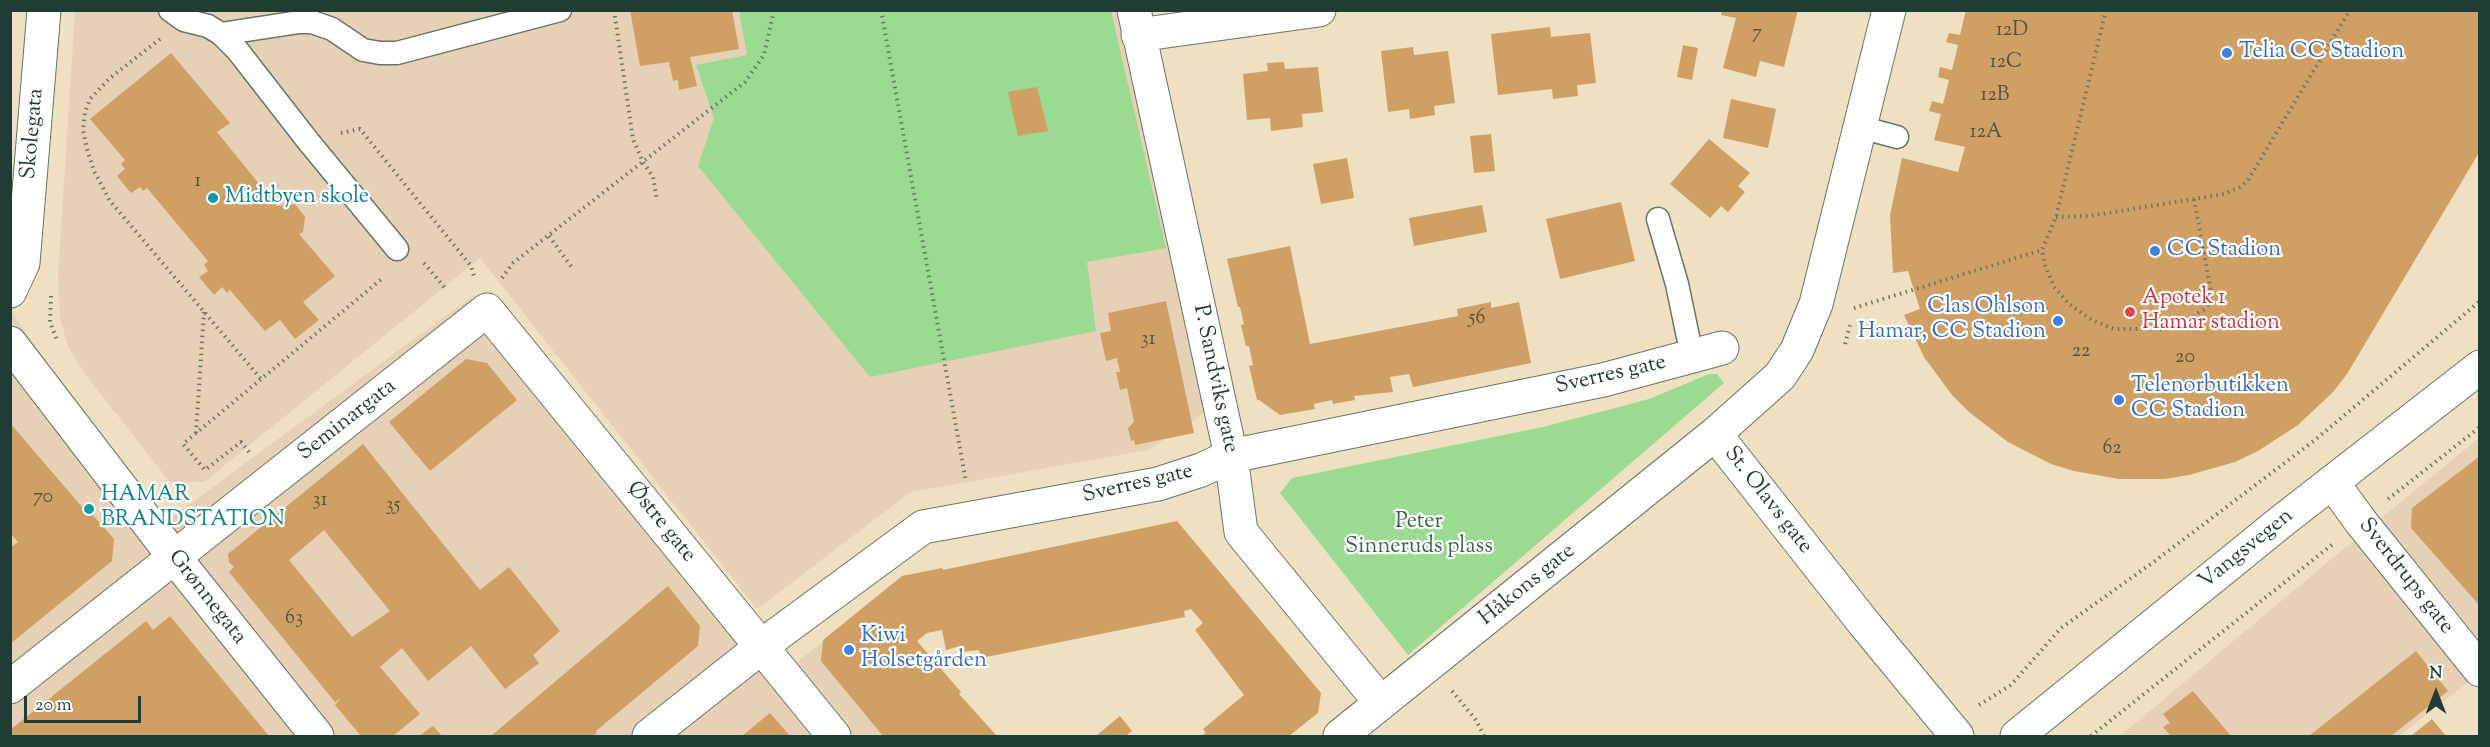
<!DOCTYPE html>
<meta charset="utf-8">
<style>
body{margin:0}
#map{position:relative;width:2490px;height:747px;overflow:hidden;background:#efe0c2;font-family:"Sorts Mill Goudy",serif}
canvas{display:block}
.frame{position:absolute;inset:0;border:12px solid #1f3d34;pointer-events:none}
.north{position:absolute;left:2406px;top:663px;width:60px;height:60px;-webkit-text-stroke:4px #fff;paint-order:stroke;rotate:0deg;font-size:16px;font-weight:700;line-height:24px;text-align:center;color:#1f3d34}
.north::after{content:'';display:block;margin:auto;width:21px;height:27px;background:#1f3d34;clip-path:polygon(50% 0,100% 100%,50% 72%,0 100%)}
.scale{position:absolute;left:24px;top:696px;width:117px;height:27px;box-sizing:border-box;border:3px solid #1f3d34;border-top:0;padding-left:8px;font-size:18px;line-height:21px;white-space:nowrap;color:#1f3d34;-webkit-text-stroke:4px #fff;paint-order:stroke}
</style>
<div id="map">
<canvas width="2490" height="747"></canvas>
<div class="frame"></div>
<div class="north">N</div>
<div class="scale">20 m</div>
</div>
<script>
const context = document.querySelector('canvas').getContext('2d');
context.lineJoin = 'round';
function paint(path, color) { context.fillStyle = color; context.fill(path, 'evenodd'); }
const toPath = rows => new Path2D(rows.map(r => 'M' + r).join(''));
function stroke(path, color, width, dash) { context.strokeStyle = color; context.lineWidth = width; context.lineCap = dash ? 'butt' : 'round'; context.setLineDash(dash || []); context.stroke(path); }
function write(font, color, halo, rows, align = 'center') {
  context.font = font + ' "Sorts Mill Goudy",serif'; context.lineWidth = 4.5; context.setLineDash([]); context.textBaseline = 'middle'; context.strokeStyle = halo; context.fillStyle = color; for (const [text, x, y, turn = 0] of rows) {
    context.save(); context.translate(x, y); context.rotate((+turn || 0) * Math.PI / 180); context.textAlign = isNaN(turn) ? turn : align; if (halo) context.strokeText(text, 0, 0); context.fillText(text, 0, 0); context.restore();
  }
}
paint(toPath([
 [75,11,1149,11,1220,403,1148,450,911,492,757,609,480,258,204,482,170,482,84,373,68,346,60,318,58,276],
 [474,295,788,669,879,598,962,707,931,736,11,736,10,309,128,481,164,523],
 [2479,438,2479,674,2399,736,2120,736,2359,536]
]), '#e6d1b6');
paint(toPath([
 [739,11,1111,11,1166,248,1087,262,1096,331,870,377,698,166,714,118,696,65,747,55],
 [1709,374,1717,374,1724,383,1408,655,1280,493,1292,478,1543,427,1649,399]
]), '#9adb91');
paint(toPath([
 [630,10,732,10,739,49,690,57,697,86,679,90,678,80,673,81,669,62,640,66],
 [1722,10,1798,10,1784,67,1760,61,1756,77,1723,68,1736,18,1721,15],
 [1966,10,2480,10,2480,151,2347,374,2333,392,2298,425,2258,451,2235,462,2189,475,2165,479,2119,479,2074,471,2051,464,2008,442,1969,412,1952,395,1924,357,1904,315,1920,309,1908,271,1893,273,1890,215,1902,158,1958,172,1965,147,1934,140,1941,114,1929,111,1932,101,1943,104,1949,80,1938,77,1940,67,1952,70,1958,45,1946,42,1949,33,1960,35],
 [1550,27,1551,37,1590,33,1596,83,1577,85,1578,96,1553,99,1552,89,1498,95,1491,34],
 [1683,45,1698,48,1692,80,1677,77],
 [1413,47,1414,55,1448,51,1455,103,1434,106,1435,115,1410,119,1409,109,1388,112,1381,51],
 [171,53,230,123,217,132,277,206,295,204,305,217,303,232,299,234,335,276,303,302,319,320,295,339,280,320,265,331,230,290,227,293,222,287,214,295,199,277,208,271,204,265,208,261,147,188,143,191,140,187,131,193,117,176,125,169,121,164,125,160,90,119],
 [1284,62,1285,69,1318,67,1323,112,1302,114,1303,127,1271,131,1270,118,1247,120,1243,74,1268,71,1267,63],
 [1037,87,1048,131,1018,136,1008,92],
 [1731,99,1776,109,1768,148,1723,138],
 [1491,134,1495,171,1474,173,1470,136],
 [1709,139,1750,173,1738,186,1745,192,1728,212,1721,206,1710,218,1670,184],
 [1347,158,1354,198,1321,204,1313,164],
 [1621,202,1635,261,1560,279,1546,219],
 [1482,205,1487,232,1414,246,1409,218],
 [1290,246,1310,344,1458,316,1457,309,1491,302,1491,308,1519,302,1531,363,1413,387,1409,374,1390,377,1393,392,1354,396,1355,400,1333,404,1332,400,1314,404,1315,409,1280,415,1259,400,1257,400,1249,366,1253,365,1249,346,1246,346,1241,325,1244,324,1240,307,1238,307,1227,259],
 [1166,301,1194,433,1135,445,1134,440,1131,441,1128,428,1134,422,1127,388,1120,390,1116,372,1120,372,1117,358,1106,361,1100,333,1111,331,1108,313],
 [466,359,487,363,517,400,430,471,389,422],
 [10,423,82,507,84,505,114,539,112,561,10,644,10,548,18,542,10,533],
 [363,444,480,590,509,567,560,631,533,655,539,663,505,689,471,646,428,681,402,648,380,667,420,714,393,736,361,736,335,705,341,698,335,702,229,572,234,567,229,562,228,554],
 [324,530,390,611,352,637,289,560],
 [2480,456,2480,606,2411,528,2412,508],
 [1177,521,1321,693,1318,713,1289,736,1201,736,1206,733,1203,729,1244,695,1195,630,1203,623,1191,609,1184,611,1185,617,981,658,979,650,961,652,960,646,946,650,942,630,927,633,917,641,961,692,959,694,997,736,883,736,821,661,823,640,902,576,942,568,943,570],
 [668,586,700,626,698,646,596,731,597,733,592,736,491,736],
 [170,616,269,736,10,736,10,730,146,621,153,630],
 [2416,651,2448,691,2391,736,2309,736],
 [2193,691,2231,736,2171,736,2163,727,2170,723,2163,714],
 [770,713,790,736,742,736],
 [1120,716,1132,731,1126,736,1096,736],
 [2432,719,2446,736,2411,736],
 [433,726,442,736,419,736]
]), '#cf9f64');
const lane = toPath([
 [170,10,184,20,208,26,221,34,238,51,308,141,397,249],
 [221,34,299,22,312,22,332,29,363,50,380,53,397,53,560,10],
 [1860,127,1897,137],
 [1658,219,1677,284,1692,356]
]);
const street = toPath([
 [1134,10,1231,456,1241,532,1381,703],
 [1138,35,1319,10],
 [1715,434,1863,622,1957,736],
 [2332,482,2361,522,2480,670],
 [10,687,487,310,834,736],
 [649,736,779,633,923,527,1158,484,1201,470,1231,456,1603,380,1722,348],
 [1340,736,1715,434,1780,376,1797,350,1816,304,1889,10]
]);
const primary = toPath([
 [10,291,23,263,44,10],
 [10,343,175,558,317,736]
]);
const highway = toPath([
 [2017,736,2282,521,2480,367]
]);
stroke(lane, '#687666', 25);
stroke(street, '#687666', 35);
stroke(primary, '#687666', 35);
stroke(highway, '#687666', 35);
stroke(toPath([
 [614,10,633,139,643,162,653,177,657,200],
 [881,10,966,482],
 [2106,10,2056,217,2042,250,2045,265,2054,287,2069,304,2092,320,2114,329,2165,329,2188,320,2207,307,2212,297,2194,199],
 [160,39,110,78,90,99,85,112,83,130,87,149,94,171,110,201,261,379],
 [341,133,360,129,471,266,474,276],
 [2056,217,2089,216,2194,199,2224,194,2240,187,2248,180,2350,10],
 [549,236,573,269],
 [424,263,445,288],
 [502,278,513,263,745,82,764,55,774,10],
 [51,296,50,322,57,340],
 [1854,308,2042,250],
 [1845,344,1850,325],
 [196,433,204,312],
 [249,452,241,442,205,470,183,444,384,277],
 [2388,499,2480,427],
 [1452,691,1476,720,1484,736],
 [1979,705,2011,685,2061,628,2155,561,2315,440,2480,301],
 [2091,736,2333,544]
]), '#687666', 4, [1.5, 4.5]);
stroke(lane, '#fff', 22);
stroke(street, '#fff', 33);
stroke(primary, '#fff', 33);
stroke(highway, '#fff', 33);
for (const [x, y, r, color] of [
 [2227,53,6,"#3f7fe0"],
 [213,198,6,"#0f9aa8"],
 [2155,251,6,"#3f7fe0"],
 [2130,312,6,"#e0444e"],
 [2058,321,6,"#3f7fe0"],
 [2119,400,6,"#3f7fe0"],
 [89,509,6,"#0f9aa8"],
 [849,650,6,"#3f7fe0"]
]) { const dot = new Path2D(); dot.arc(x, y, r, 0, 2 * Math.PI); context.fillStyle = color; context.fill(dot); stroke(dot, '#fff', 2); }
write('20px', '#4b5640', null, [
 ["12D",2012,32],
 ["7",1757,35],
 ["12C",2006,64],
 ["12B",1995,97],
 ["12A",1986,134],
 ["1",198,183],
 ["56",1477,320],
 ["31",1148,341],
 ["22",2081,353],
 ["20",2185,359],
 ["62",2112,450],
 ["70",43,499],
 ["31",320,502],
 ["35",393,507],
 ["63",294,620]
]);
write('22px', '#366cbe', '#fff', [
 ["Telia CC Stadion",2239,53],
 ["CC Stadion",2167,251],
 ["Clas Ohlson",2046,308,"right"],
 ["Hamar, CC Stadion",2046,333,"right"],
 ["Telenorbutikken",2131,387],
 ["CC Stadion",2131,412],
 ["Kiwi",861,637],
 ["Holsetgården",861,662]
], 'left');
write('22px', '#1f3d34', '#fff', [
 ["Skolegata",34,134,-85],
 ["Sverres gate",1611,376,-13],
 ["P. Sandviks gate",1214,379,78],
 ["Seminargata",348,421,-38],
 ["Sverres gate",1138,485,-13],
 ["St. Olavs gate",1767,501,52],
 ["Østre gate",660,523,51],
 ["Vangsvegen",2247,550,-39],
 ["Sverdrups gate",2405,577,52],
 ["Håkons gate",1528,586,-39],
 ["Grønnegata",206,598,52]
]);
write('22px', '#0d838f', '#fff', [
 ["Midtbyen skole",225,198],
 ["HAMAR",101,496],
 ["BRANDSTATION",101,521]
], 'left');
write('22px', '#be3a42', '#fff', [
 ["Apotek 1",2142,299],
 ["Hamar stadion",2142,324]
], 'left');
write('22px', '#3e644b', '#fff', [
 ["Peter",1419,523],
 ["Sinneruds plass",1419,548]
]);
</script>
